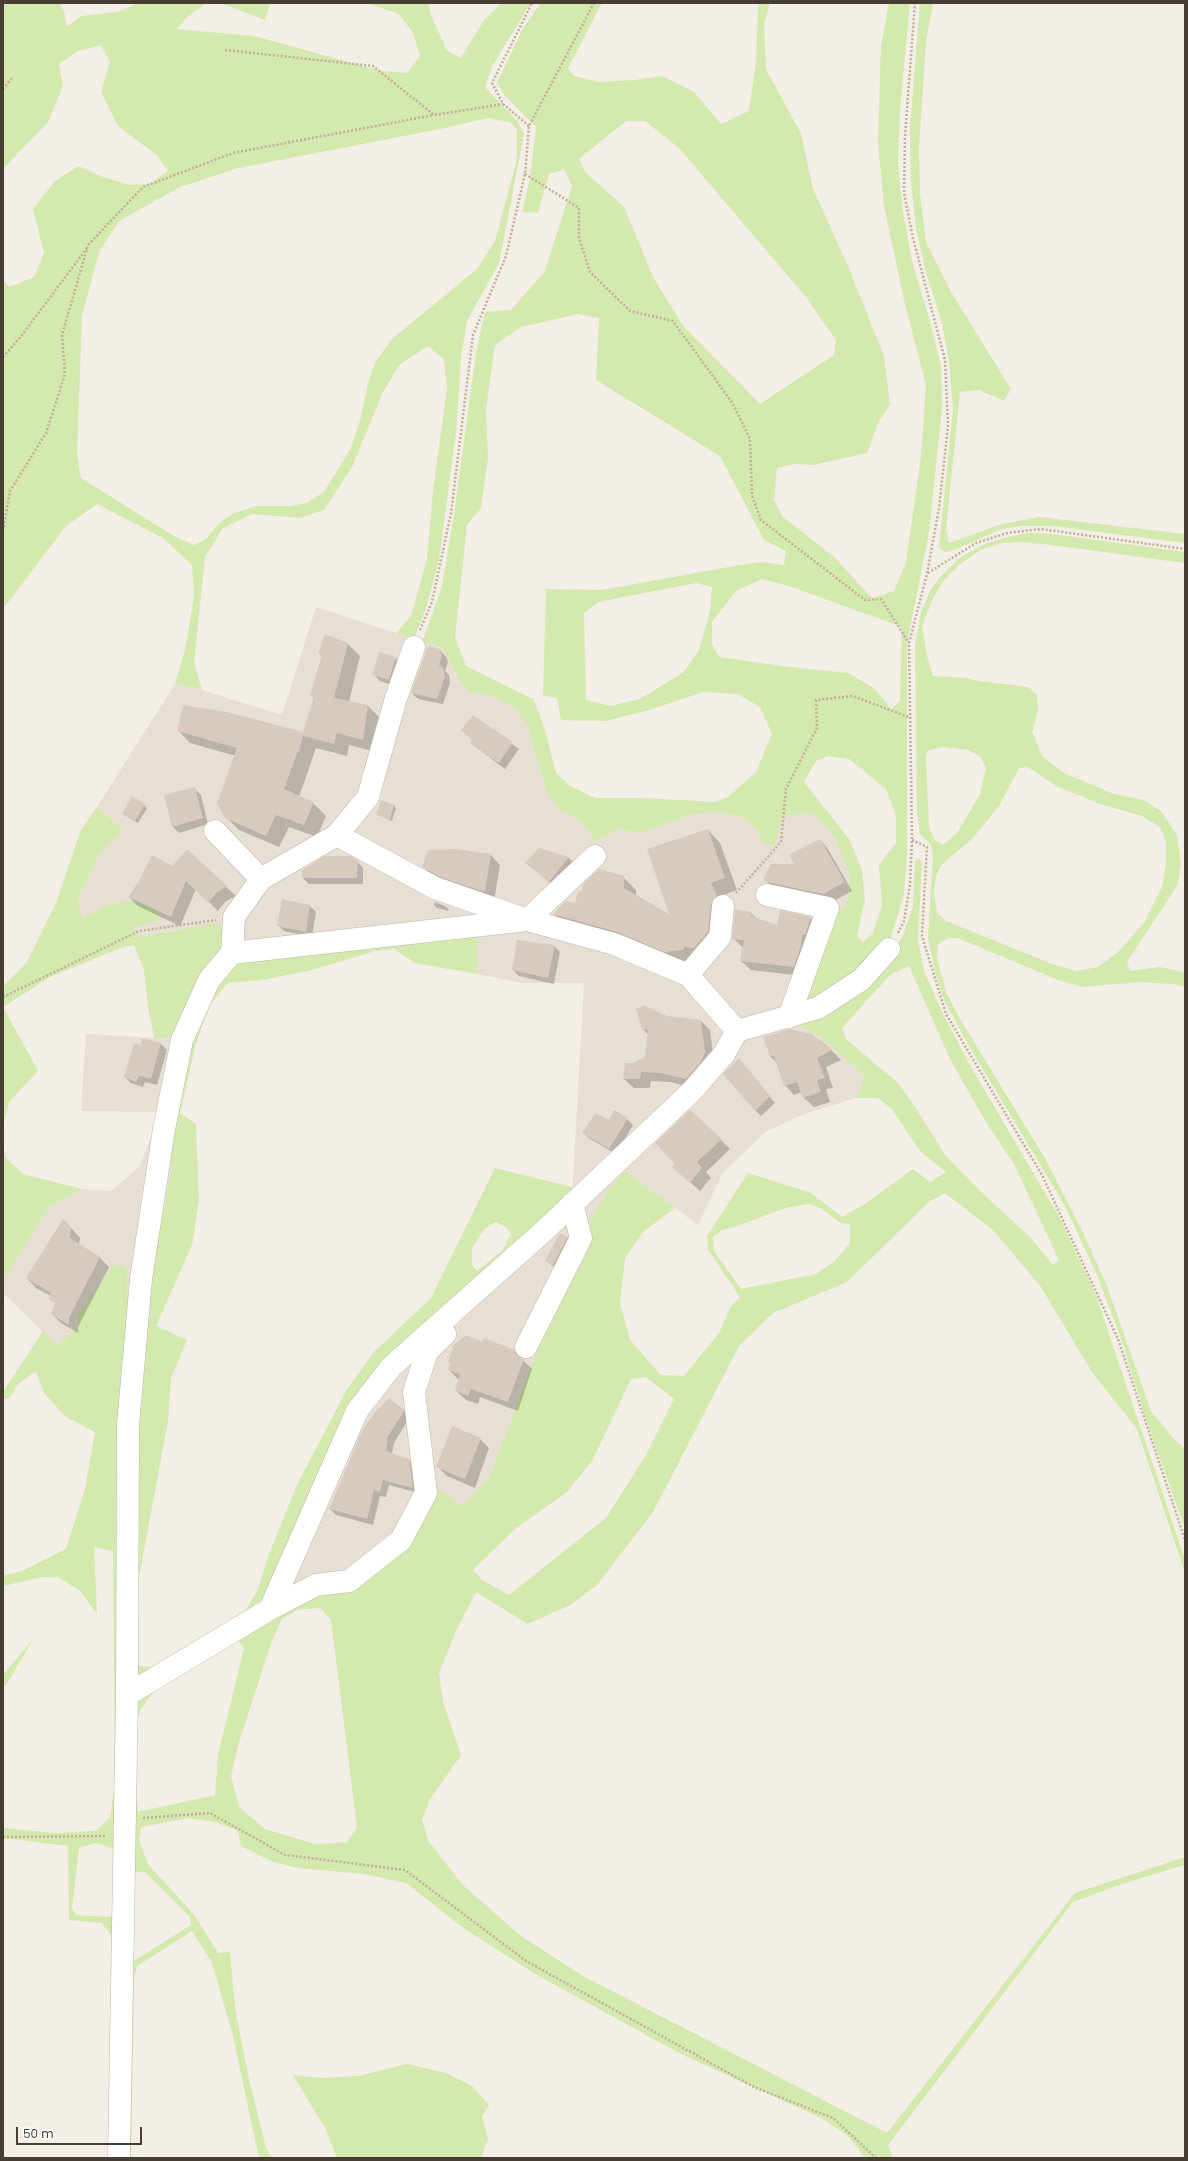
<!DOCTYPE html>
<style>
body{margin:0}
#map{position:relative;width:1188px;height:2161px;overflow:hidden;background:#f3eee6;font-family:Poppins,sans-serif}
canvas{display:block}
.frame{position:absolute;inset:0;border:4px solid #463e35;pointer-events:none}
.scale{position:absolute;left:16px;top:2127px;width:126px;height:18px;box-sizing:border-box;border:2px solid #463e35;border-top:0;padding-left:5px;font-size:12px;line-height:14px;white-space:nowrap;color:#463e35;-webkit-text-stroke:3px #fff;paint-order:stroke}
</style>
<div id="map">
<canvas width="1188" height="2161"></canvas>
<div class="frame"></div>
<div class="scale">50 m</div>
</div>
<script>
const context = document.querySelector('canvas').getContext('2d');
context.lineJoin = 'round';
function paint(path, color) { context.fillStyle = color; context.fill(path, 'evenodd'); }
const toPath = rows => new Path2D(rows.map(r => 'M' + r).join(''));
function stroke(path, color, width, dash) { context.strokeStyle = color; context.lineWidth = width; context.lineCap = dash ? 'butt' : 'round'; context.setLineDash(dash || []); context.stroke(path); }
paint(toPath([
 [316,607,414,639,423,640,443,648,461,683,471,693,490,695,515,708,528,727,546,790,558,808,581,822,595,842,618,829,640,833,691,815,718,812,742,817,756,828,762,842,774,846,784,816,809,813,817,817,835,838,850,877,847,904,837,912,790,1020,822,1038,865,1077,856,1098,807,1113,765,1132,722,1174,698,1225,625,1171,609,1188,587,1226,534,1357,489,1478,462,1507,437,1489,426,1518,403,1545,271,1613,371,1383,572,1196,584,983,522,983,477,974,477,933,378,944,216,979,189,1043,169,1146,172,1169,143,1309,131,1322,127,1291,127,1266,78,1326,57,1346,3,1293,3,1280,50,1206,82,1189,111,1191,140,1166,160,1112,81,1111,86,1034,154,1038,148,1007,187,928,139,937,132,928,121,902,110,904,82,918,78,899,99,853,124,831,97,807,175,684,202,690,282,715]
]), '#e7dfd4');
paint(toPath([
 [3,3,59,3,64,11,67,27,81,16,118,12,139,3,207,3,187,17,176,29,254,36,381,71,407,73,420,56,413,33,399,14,367,3,429,3,430,13,447,51,461,58,484,20,502,3,531,3,492,66,485,87,517,121,524,134,499,263,467,321,461,357,456,432,439,560,426,608,414,639,396,633,411,616,427,559,433,491,447,388,444,359,428,346,399,365,382,394,353,465,324,510,300,518,252,514,223,528,205,557,194,663,202,690,175,684,186,646,194,596,192,565,163,538,97,504,66,526,3,609,3,279,9,287,34,277,44,253,33,209,54,182,78,166,103,177,130,185,149,184,168,171,158,156,118,126,101,92,110,62,101,45,78,51,59,64,63,86,48,122,3,169],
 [488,118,510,122,517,129,517,159,495,241,477,269,392,339,376,361,369,379,361,417,351,448,324,492,307,503,289,506,256,506,232,514,218,524,206,539,194,545,174,536,81,478,77,455,82,316,99,252,119,221,180,187,238,168,440,129],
 [221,3,270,3,265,20],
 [541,3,602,3,568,68,574,76,600,82,634,80,662,76,694,92,721,124,749,111,756,61,758,9,759,3,770,3,764,23,766,69,801,134,813,189,848,266,884,356,890,405,879,421,867,453,813,465,794,464,777,468,774,500,783,517,833,556,872,598,894,591,906,563,921,456,926,385,904,300,884,206,878,142,881,46,889,3,910,3,900,110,898,161,902,206,912,261,931,325,941,366,942,408,929,532,907,644,907,855,904,894,890,940,878,958,802,1007,837,912,847,904,850,877,835,838,817,817,809,813,784,816,774,846,762,842,756,828,742,817,718,812,691,815,640,833,618,829,595,842,581,822,558,808,546,790,528,727,515,708,490,695,471,693,461,683,443,648,423,640,442,586,454,515,476,353,485,312,511,310,545,271,572,186,564,169,549,174,538,213,522,212,530,179,536,127,506,97,497,83,523,28],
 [626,121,645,121,679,148,806,297,836,340,834,355,760,404,684,327,654,279,624,207,586,173,579,159],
 [578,314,599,318,596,380,720,456,764,540,786,551,784,565,763,562,740,565,602,590,546,589,543,695,557,698,561,720,606,721,649,710,703,692,738,694,760,707,772,734,756,772,728,797,715,802,644,798,595,798,569,785,556,773,544,726,533,699,466,666,455,637,467,525,481,508,488,458,486,409,495,345,521,327],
 [762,579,792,587,902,627,900,701,891,709,874,688,848,673,781,666,719,657,712,644,712,622,736,591],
 [696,583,712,587,710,611,699,650,684,672,640,699,611,706,586,700,584,613,598,602],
 [828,756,849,759,886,789,896,816,896,843,879,865,882,904,873,933,863,942,857,936,865,900,862,870,849,839,804,782,816,761],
 [920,3,933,3,926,42,919,148,920,194,926,242,951,292,1011,389,1004,401,979,390,960,392,946,530,949,543,1002,524,1039,517,1185,534,1185,543,1053,526,1021,526,1002,529,954,550,945,552,939,548,953,409,949,362,942,323,925,269,916,228,911,181,910,127],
 [1028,533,1052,534,1185,552,1185,563,1052,545,1022,542,1002,543,980,550,959,565,944,580,933,598,922,626,927,656,933,676,966,678,979,681,1028,687,1037,695,1038,711,1032,732,1043,757,1064,773,1114,794,1144,800,1161,811,1177,835,1181,864,1178,884,1127,962,1130,971,1159,967,1185,972,1185,987,1175,984,1140,982,1082,987,1058,980,958,938,948,938,938,944,937,958,946,992,960,1019,1046,1160,1081,1228,1107,1286,1151,1411,1173,1438,1185,1449,1185,1529,1146,1419,1122,1341,1097,1275,1065,1206,966,1041,944,1000,935,972,928,937,933,857,931,845,920,834,917,813,915,645,921,613,931,589,941,576,962,556,985,544,1007,537],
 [942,747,968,750,980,756,986,768,980,794,957,833,943,845,935,840,929,828,926,758,927,751],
 [1028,767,1056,786,1100,804,1142,816,1160,827,1166,842,1166,864,1162,887,1144,923,1118,952,1098,967,1076,971,1052,964,946,921,937,913,934,892,936,876,941,865,971,840,999,806,1019,768],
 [97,807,124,831,99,854,78,899,82,918,110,904,121,902,146,902,164,918,133,928,139,937,216,923,227,931,224,946,179,1036,155,1038,148,1007,144,970,134,945,123,947,50,977,3,1007,38,1071,9,1102,3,1126,3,987,27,962,55,905,81,830],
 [919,858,922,863,918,941,924,971,943,1014,971,1067,1061,1220,1097,1298,1185,1560,1185,1573,1137,1429,1092,1372,1041,1287,994,1231,945,1193,930,1201,847,1282,773,1313,739,1346,653,1512,597,1585,570,1605,528,1624,476,1592,456,1631,439,1673,443,1702,461,1755,430,1799,422,1820,429,1842,463,1885,521,1936,583,1976,887,2133,1075,1893,1185,1857,1185,1868,1184,1865,1116,1886,1073,1902,888,2145,893,2158,865,2158,848,2136,821,2118,679,2053,537,1975,466,1930,406,1883,364,1874,298,1868,273,1862,241,1846,238,1831,216,1822,188,1818,141,1827,139,1840,148,1864,195,1916,218,1953,230,1952,235,2008,249,2079,266,2148,272,2158,259,2158,232,2032,212,1963,192,1931,137,1966,134,1979,131,2158,126,2158,129,1964,191,1925,190,1917,145,1872,132,1872,130,1818,131,1727,134,1710,141,1695,157,1680,271,1613,302,1597,357,1578,403,1545,426,1518,438,1489,462,1506,489,1478,534,1357,587,1226,609,1188,625,1171,675,1208,643,1232,625,1258,620,1303,630,1340,661,1375,684,1376,719,1333,731,1306,740,1297,708,1250,707,1236,748,1173,811,1193,842,1217,865,1204,913,1169,930,1182,946,1172,920,1151,892,1109,878,1098,856,1098,865,1077,822,1038,789,1020,827,1012,859,990,884,964,903,936,913,906,915,861],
 [909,966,950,1059,986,1122,1014,1164,1059,1260,1053,1265,1029,1236,980,1191,945,1155,917,1110,898,1083,847,1040,842,1028,890,975],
 [809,1204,822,1209,841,1223,850,1224,850,1243,835,1261,816,1274,741,1289,714,1251,713,1237,722,1230,738,1226,785,1208],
 [646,1377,674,1399,646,1455,606,1518,509,1595,482,1580,473,1570,516,1528,567,1492,592,1461,631,1379],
 [320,1608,331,1620,357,1827,347,1842,315,1844,265,1829,239,1807,231,1776,239,1742,273,1638,282,1619,297,1610],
 [238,1640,244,1648,218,1755,215,1795,138,1812,134,1777,137,1720,142,1707,160,1684],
 [477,932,477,974,415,963,394,949,375,951,312,970,262,980,228,983,210,1004,196,1043,180,1113,196,1124,199,1201,192,1245,156,1326,187,1340,171,1378,168,1421,137,1588,137,1666,151,1667,246,1610,258,1589,269,1554,297,1485,346,1391,374,1352,431,1298,495,1168,572,1187,572,1196,406,1342,284,1570,256,1611,135,1679,131,1633,143,1309,172,1169,169,1146,189,1043,216,979,236,961],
 [496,1222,506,1227,511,1234,502,1251,477,1271,472,1265,472,1248,484,1229],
 [3,1146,6,1158,23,1174,82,1189,50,1206,3,1280],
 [114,1265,127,1266,127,1291,131,1322,122,1852,96,1843,79,1848,72,1908,76,1915,113,1917,110,2158,111,1935,102,1923,69,1920,68,1846,3,1838,3,1828,56,1833,95,1831,110,1818,115,1784,113,1551,94,1547,97,1614,80,1591,58,1577,42,1577,3,1586,3,1575,20,1572,66,1549,85,1489,95,1432,66,1417,44,1393,36,1371,17,1385,10,1398,3,1399,3,1392,43,1331,57,1346,78,1326,78,1313],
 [34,1638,8,1682,3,1688,3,1675],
 [407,2064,446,2073,472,2086,489,2105,482,2117,488,2139,481,2158,337,2158,325,2128,293,2075,324,2078,359,2076]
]), '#d3e9ad');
paint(toPath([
 [348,644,360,656,349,702,368,706,381,719,376,752,349,745,347,756,316,748,299,797,313,803,326,816,317,837,289,827,279,847,239,830,226,817,236,756,190,743,178,730,304,733,315,698,311,695,322,656,320,653],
 [440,650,446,657,448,662,445,671,449,675,450,683,443,704,418,699,412,693],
 [395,658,401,664,395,686,380,681,374,675],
 [473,716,519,749,505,769,471,743,473,740],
 [195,789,201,795,208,824,179,833,173,827],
 [144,805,147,808,138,823,123,814],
 [394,805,396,808,392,821,377,814],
 [708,830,720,843,737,890,723,895,707,961,678,964,566,926,554,914,575,904,582,893,623,877,636,890,636,896,670,917],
 [820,840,828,849,852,891,832,902,773,888,765,879,796,865],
 [539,849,569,858,578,867,559,891,527,863],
 [187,850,236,896,225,902,218,911,196,889,180,926,138,906,129,897,172,867],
 [455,850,491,855,500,865,494,901,433,876,423,866],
 [357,861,363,868,363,884,309,884,303,878],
 [283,900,310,906,316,912,312,937,284,931,278,925],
 [435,902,447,907,449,911,437,908,434,905],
 [781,912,811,918,820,928,803,976,751,970,741,961,743,948,733,938,751,913,757,919,778,927],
 [518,941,554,946,560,952,554,984,519,976,513,970],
 [667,1017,701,1021,710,1030,714,1062,696,1088,670,1082,651,1081,650,1088,634,1088,624,1079,633,1064,646,1058,649,1035,643,1029],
 [811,1034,825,1044,841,1060,826,1067,833,1088,826,1089,830,1102,814,1107,804,1098,802,1092,794,1095,785,1085,777,1063,770,1056],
 [144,1039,161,1044,167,1050,157,1085,145,1082,143,1087,131,1083,125,1077],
 [745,1066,775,1103,761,1116,755,1110],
 [627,1119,633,1125,616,1154,590,1139,583,1133,610,1122],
 [721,1140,730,1149,706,1172,711,1178,700,1191,673,1167],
 [64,1220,80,1238,79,1245,100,1258,109,1267,78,1327,78,1333,61,1323,52,1314,56,1304,50,1299,51,1296,36,1288,27,1278],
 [567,1238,573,1244,560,1271,547,1261],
 [483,1343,514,1351,532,1369,518,1411,480,1397,478,1404,466,1400,456,1391,459,1380,449,1370],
 [403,1409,409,1418,394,1443,392,1454,409,1460,415,1466,418,1493,389,1485,386,1497,380,1496,373,1525,336,1515,330,1509],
 [480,1439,489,1448,475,1488,447,1476,437,1466]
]), '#0003');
paint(toPath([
 [325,634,348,643,334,698,368,705,363,740,337,733,334,744,303,736,299,752,298,751,284,789,314,802,304,825,276,815,266,836,225,818,217,803,237,748,177,731,183,705,227,712,303,732,314,696,310,696,322,654,318,653],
 [428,646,440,649,442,656,439,665,443,668,445,677,437,699,411,693],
 [379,652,396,657,389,680,372,675],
 [473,715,513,742,499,763,470,743,472,740,461,730],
 [195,787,203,818,172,827,164,795],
 [132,796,145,804,135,821,122,814],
 [381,800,394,805,390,819,376,815],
 [708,829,725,878,711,883,717,896,711,904,708,932,694,948,684,947,683,950,664,952,617,932,553,914,566,901,575,903,578,891,581,892,584,883,599,869,624,876,624,888,669,914,647,849],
 [820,839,845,882,823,894,771,883,763,880,771,864,794,864,789,855],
 [539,848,569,857,549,882,525,863],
 [187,849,227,886,216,893,208,903,186,881,171,917,128,897,139,881,152,855,172,866],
 [455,849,491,854,485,892,440,877,422,867,428,850],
 [325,856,350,856,358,860,357,878,302,878,302,870],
 [282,899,310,905,306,932,277,926],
 [735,909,752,912,751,916,777,925,780,910,811,917,805,935,802,935,801,945,794,967,740,961,744,940,732,939],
 [517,940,555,945,548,978,512,970],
 [644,1005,667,1016,701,1020,705,1052,702,1060,686,1079,660,1073,641,1072,640,1079,623,1079,625,1063,633,1063,645,1057,648,1030,642,1029,636,1009],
 [790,1029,812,1034,832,1050,817,1058,825,1078,817,1080,821,1092,803,1098,797,1082,784,1086,774,1056,770,1056,763,1037],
 [143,1038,161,1043,151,1079,139,1076,136,1082,124,1077,134,1043,140,1045],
 [739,1058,770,1096,755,1111,723,1074],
 [614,1110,628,1118,609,1149,582,1133,596,1113,609,1120],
 [690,1110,722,1139,697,1162,702,1168,690,1183,672,1167,675,1164,655,1143],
 [63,1219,71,1228,70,1238,100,1257,69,1318,69,1325,51,1314,55,1303,49,1299,51,1293,26,1278],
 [560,1233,568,1237,553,1265,545,1261],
 [466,1335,482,1342,484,1338,514,1350,516,1354,524,1359,508,1402,471,1389,468,1396,455,1391,460,1374,448,1370,450,1364,448,1362,454,1345],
 [389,1398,403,1409,404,1411,388,1436,386,1451,409,1459,413,1488,383,1480,380,1492,374,1490,367,1519,329,1509,362,1431,375,1412],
 [452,1426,481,1438,465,1479,436,1467]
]), '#d8cbbe');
const minor = toPath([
 [215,831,261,879],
 [337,835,435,888,527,920,595,856],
 [767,895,828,908,789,1017],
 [232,953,234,917,261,879,337,835,368,797,396,698,414,647],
 [688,975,720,937,723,906],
 [526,1347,581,1238,572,1204],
 [270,1609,316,1585,349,1581,401,1540,426,1493,414,1392,427,1352,445,1334],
 [127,1695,270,1609,357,1411,391,1367,545,1230,692,1091,724,1054,737,1031,818,1008,861,980,889,949],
 [119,2158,127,1695,128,1425,141,1279,164,1129,182,1040,209,980,232,953,527,920,614,944,688,975,737,1031]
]);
stroke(minor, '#bfb5a8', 23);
stroke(toPath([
 [225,50,373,66,434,115,503,104],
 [3,89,13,77],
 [529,126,503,104,492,83,532,3],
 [525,174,579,208,579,238,590,272,630,311,673,321,733,404,750,439,752,496,761,520,865,600,881,599,909,643],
 [3,357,22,335,87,248],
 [3,531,10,491,46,433,65,374,62,335,88,245,143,187,233,153,434,115],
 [928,573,976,543,1007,533,1041,529,1185,549],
 [420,630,432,602,451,513,473,335,506,256,525,174,529,126,594,3],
 [912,840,927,847,922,936,946,1014,1042,1175,1118,1339,1185,1540],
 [736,893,781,842,786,789,817,728,816,700,853,696,911,718],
 [898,933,904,921,910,885,912,840,909,643,927,574,939,508,948,425,945,360,913,238,904,193,905,136,915,3],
 [3,997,139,931,216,920],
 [143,1818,210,1813,285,1855,405,1870,526,1961,754,2087,833,2118,876,2158],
 [3,1837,107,1836]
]), '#c1af99', 2.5, [2, 2]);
stroke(minor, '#fff', 22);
</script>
